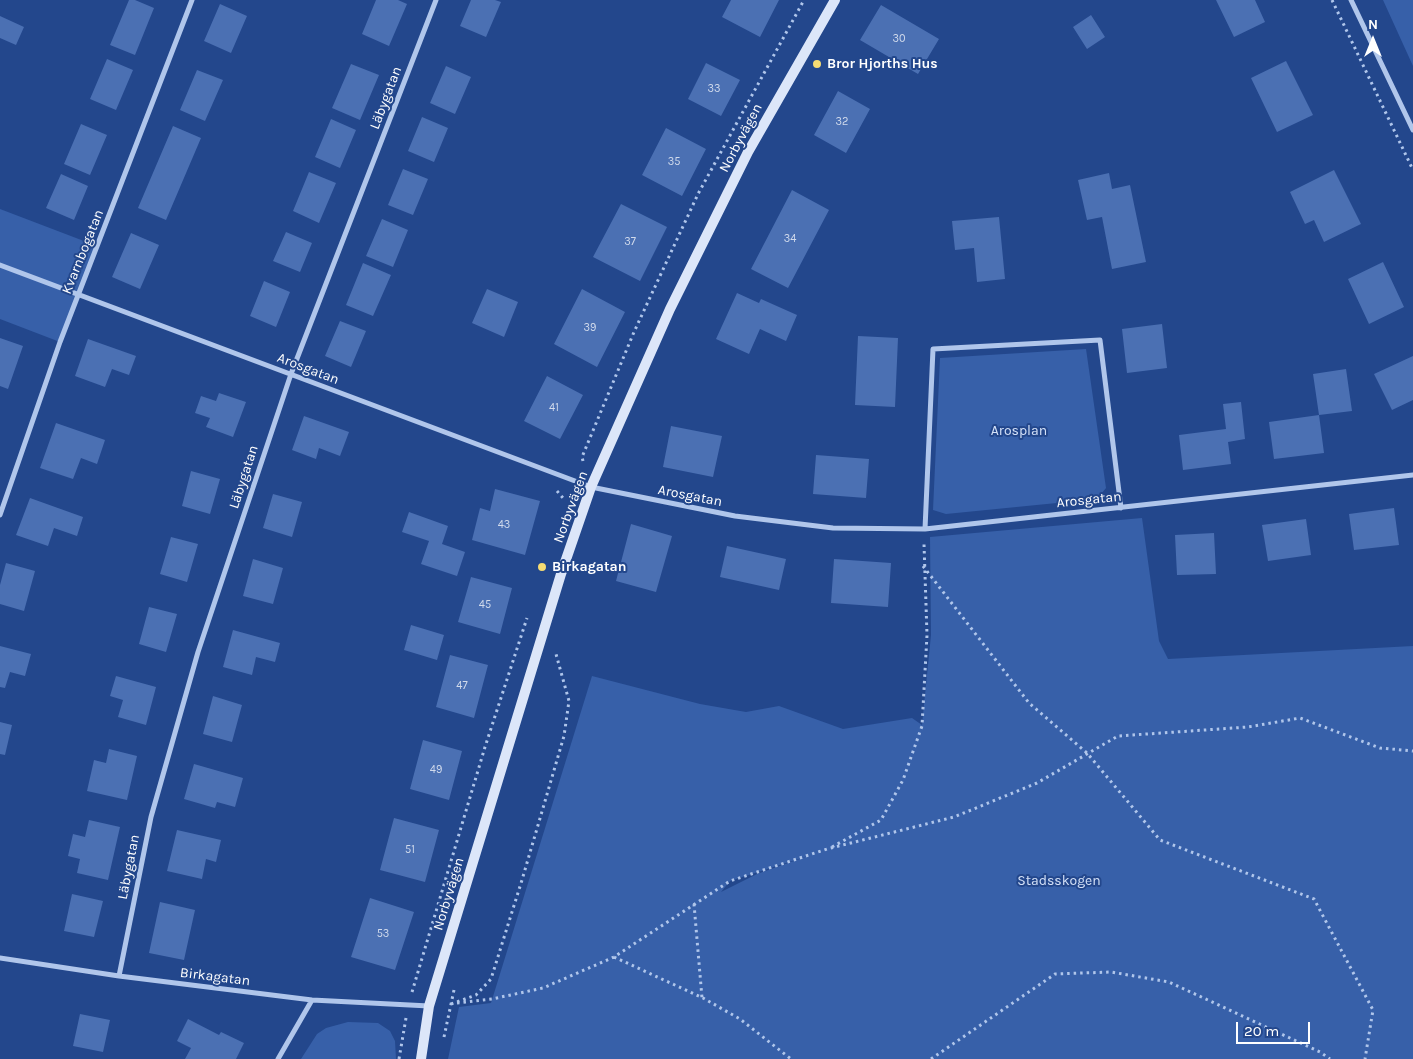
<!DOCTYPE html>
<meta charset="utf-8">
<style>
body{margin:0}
#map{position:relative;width:1413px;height:1059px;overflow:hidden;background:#23478c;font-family:Karla,sans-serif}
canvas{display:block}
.north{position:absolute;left:1348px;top:15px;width:50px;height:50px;-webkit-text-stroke:4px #23478c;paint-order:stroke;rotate:0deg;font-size:14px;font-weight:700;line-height:20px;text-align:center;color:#fff}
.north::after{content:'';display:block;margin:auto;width:18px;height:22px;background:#fff;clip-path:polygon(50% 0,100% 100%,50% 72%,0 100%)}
.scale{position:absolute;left:1236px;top:1022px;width:74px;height:22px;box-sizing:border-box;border:2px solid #fff;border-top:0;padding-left:6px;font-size:15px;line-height:18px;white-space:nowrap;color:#fff;-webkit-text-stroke:4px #23478c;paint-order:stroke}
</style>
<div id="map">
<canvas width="1413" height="1059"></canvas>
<div class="north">N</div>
<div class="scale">20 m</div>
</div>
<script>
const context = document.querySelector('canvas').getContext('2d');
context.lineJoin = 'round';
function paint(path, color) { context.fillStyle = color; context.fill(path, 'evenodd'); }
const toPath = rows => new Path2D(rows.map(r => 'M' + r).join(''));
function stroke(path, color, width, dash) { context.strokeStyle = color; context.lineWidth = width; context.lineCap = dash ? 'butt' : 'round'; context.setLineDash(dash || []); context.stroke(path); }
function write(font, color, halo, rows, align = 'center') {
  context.font = font + ' Karla,sans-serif'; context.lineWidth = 4; context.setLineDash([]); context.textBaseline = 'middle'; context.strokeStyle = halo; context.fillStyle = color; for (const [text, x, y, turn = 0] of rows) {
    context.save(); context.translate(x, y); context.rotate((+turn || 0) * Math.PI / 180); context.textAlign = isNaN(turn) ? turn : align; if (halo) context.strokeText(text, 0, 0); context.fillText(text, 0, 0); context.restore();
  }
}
paint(toPath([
 [1383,0,1413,0,1413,66],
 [0,209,97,246,60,342,0,319],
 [1086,349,1106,488,1097,499,946,514,933,510,940,358],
 [1142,518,1159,641,1168,659,1413,646,1413,1059,448,1059,459,1007,491,1003,592,676,700,704,746,712,779,706,843,729,912,718,922,725,931,635,930,537],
 [811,855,757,874,721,892,730,881],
 [348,1022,378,1023,390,1031,395,1041,396,1059,301,1059,317,1034,326,1028]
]), '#3760a9');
paint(toPath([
 [129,0,135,0,154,8,135,55,110,45],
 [376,0,398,0,407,4,389,46,362,34],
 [471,0,495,0,501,2,486,37,460,26],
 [731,0,779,0,760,37,722,17],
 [1216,0,1255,0,1265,22,1234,37],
 [220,4,247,16,231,53,204,41],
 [881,5,939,39,918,74,860,40],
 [1091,15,1105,37,1087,49,1073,27],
 [0,16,24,27,16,45,0,38],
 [107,59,133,70,116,110,90,99],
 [1286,61,1313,115,1277,132,1251,78],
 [706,63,740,80,721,116,688,99],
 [351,64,379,75,360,120,332,108],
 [446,66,471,77,455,114,430,103],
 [197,70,223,80,205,121,180,110],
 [838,91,870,109,846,153,814,135],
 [422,117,448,128,434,162,408,151],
 [331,119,356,130,340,168,315,157],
 [81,124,107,135,90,175,64,164],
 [173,126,201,138,166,220,138,208],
 [666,128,706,149,682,196,642,175],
 [403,169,428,179,413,215,388,205],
 [1334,170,1361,224,1324,242,1314,220,1305,224,1290,192],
 [309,172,336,183,319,223,293,211],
 [1109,173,1112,189,1130,185,1146,262,1112,269,1102,217,1087,220,1078,180],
 [61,174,88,186,74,220,46,208],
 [792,190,829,210,788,288,751,269],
 [621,204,667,227,640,281,593,257],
 [999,217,1005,279,977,282,974,248,955,250,952,221],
 [382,219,408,230,393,267,366,256],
 [286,232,312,243,300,272,273,261],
 [131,233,159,245,140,289,112,277],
 [1383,262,1404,307,1369,324,1348,279],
 [363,263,391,275,373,316,346,305],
 [264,281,290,292,276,327,250,316],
 [487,289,518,302,504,337,472,323],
 [582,289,625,312,597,367,554,344],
 [737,293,759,303,761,299,797,315,786,341,760,329,749,354,716,339],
 [340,321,366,331,351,367,325,356],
 [1162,324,1167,368,1127,373,1122,329],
 [858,336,898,338,895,407,855,405],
 [0,338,23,346,8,389,0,386],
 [88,339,136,356,129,375,112,369,105,387,75,376],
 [1413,356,1413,400,1392,410,1374,374],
 [1346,369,1352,411,1319,415,1313,374],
 [547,376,583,395,560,439,524,421],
 [219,393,246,402,233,437,206,427,210,418,195,413,201,396,216,401],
 [1241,402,1245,439,1228,442,1231,464,1183,470,1179,435,1226,429,1223,404],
 [1319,415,1324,453,1274,459,1269,422],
 [304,416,349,432,340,456,319,448,316,459,292,450],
 [56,423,105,440,97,464,81,458,73,479,40,468],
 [671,426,722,436,713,477,663,467],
 [816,455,869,459,866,498,813,494],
 [191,471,220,479,210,514,182,506],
 [495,489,540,501,525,555,472,540,480,508,490,511],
 [273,494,302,502,292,537,263,528],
 [30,498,83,517,77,536,54,528,48,546,16,535],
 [1394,508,1399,545,1354,550,1349,514],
 [409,512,448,526,442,544,465,552,457,576,421,564,429,541,402,532],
 [1306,519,1311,555,1268,561,1262,525],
 [631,524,672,536,656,592,616,581],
 [1214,533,1216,574,1177,575,1175,535],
 [171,537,198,544,187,582,160,574],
 [727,546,786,559,779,590,720,577],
 [253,559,283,568,273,604,243,596],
 [834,559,891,563,888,607,831,603],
 [6,563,35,571,24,611,0,604,0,585],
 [471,577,512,588,500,634,458,622],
 [149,607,177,614,166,652,139,644],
 [411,625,444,635,437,660,404,650],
 [233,630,280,643,275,662,256,657,252,675,223,667],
 [0,646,31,654,25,676,10,672,5,688,0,687],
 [450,655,488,665,474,718,436,707],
 [116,676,156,687,146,725,118,717,123,700,110,696],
 [213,696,242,705,232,742,203,734],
 [0,722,12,725,5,755,0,754],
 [423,740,462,751,449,800,410,789],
 [109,749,137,756,127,800,87,791,94,760,106,763],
 [194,764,243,778,235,807,217,802,215,808,184,799],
 [394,818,439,830,425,882,380,870],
 [89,820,120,827,108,880,77,873,80,859,68,856,73,834,85,837],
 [177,830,221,840,216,862,206,859,202,879,167,871],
 [72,894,103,901,94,937,64,931],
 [370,898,414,912,395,970,351,957],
 [160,902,195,910,184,960,149,953],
 [80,1014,110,1020,103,1052,73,1046],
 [188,1019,219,1035,221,1032,244,1043,236,1059,185,1059,191,1048,177,1041]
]), '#4b70b3');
stroke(toPath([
 [1332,0,1413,170],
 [583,461,582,457,634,332,698,194,804,0],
 [557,491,563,498],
 [923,566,1029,703,1087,753,1160,840,1314,899,1373,1010,1365,1059],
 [832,847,881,820,903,780,922,726,927,635,924,544],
 [694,904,702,998],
 [614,957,703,998,740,1019,791,1059],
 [412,992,485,747,527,618],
 [457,1003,492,999,543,988,614,957,730,881,827,849,954,817,1037,783,1118,736,1248,727,1300,718,1380,748,1413,751],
 [451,1004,476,995,491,979,522,880,564,736,569,701,556,654],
 [444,1037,454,990],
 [399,1059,406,1018],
 [931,1059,1055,974,1111,972,1169,982,1320,1052,1330,1059]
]), '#b0c6eb', 3, [2.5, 4]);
stroke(toPath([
 [1351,0,1413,130],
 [0,265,591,487,735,516,833,528,925,529,1413,475],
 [0,515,60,342,192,0],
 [925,529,933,349,1100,340,1121,508],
 [0,958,119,976,312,1000,429,1006],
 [119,976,151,817,198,652,291,374,436,0],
 [278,1059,312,1000]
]), '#b0c6eb', 5);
stroke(toPath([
 [421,1059,429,1006,561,574,591,487,670,309,748,152,835,0]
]), '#dce6f9', 10);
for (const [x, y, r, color] of [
 [817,64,5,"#f6dc73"],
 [542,567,5,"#f6dc73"]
]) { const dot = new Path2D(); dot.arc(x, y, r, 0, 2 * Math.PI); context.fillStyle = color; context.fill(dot); stroke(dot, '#23478c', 2); }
write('11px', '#d2dbec', null, [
 ["30",899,39],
 ["33",714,89],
 ["32",842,122],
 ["35",674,162],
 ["34",790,239],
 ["37",630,242],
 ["39",590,328],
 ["41",554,408],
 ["43",504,525],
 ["45",485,605],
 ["47",462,686],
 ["49",436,770],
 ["51",410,850],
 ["53",383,934]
]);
write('bold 14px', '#fff', '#23478c', [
 ["Bror Hjorths Hus",827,64],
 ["Birkagatan",552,567]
], 'left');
write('14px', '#fff', '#23478c', [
 ["Läbygatan",386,98,-69],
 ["Norbyvägen",741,138,-62],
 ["Kvarnbogatan",83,252,-68],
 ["Arosgatan",308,369,21],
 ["Läbygatan",244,477,-72],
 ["Arosgatan",690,496,11],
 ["Arosgatan",1089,500,-6],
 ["Norbyvägen",571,507,-70],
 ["Läbygatan",129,867,-79],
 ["Norbyvägen",449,894,-73],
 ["Birkagatan",215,977,7]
]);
write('14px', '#d5e2f8', '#23478c', [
 ["Arosplan",1019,431],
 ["Stadsskogen",1059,881]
]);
</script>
